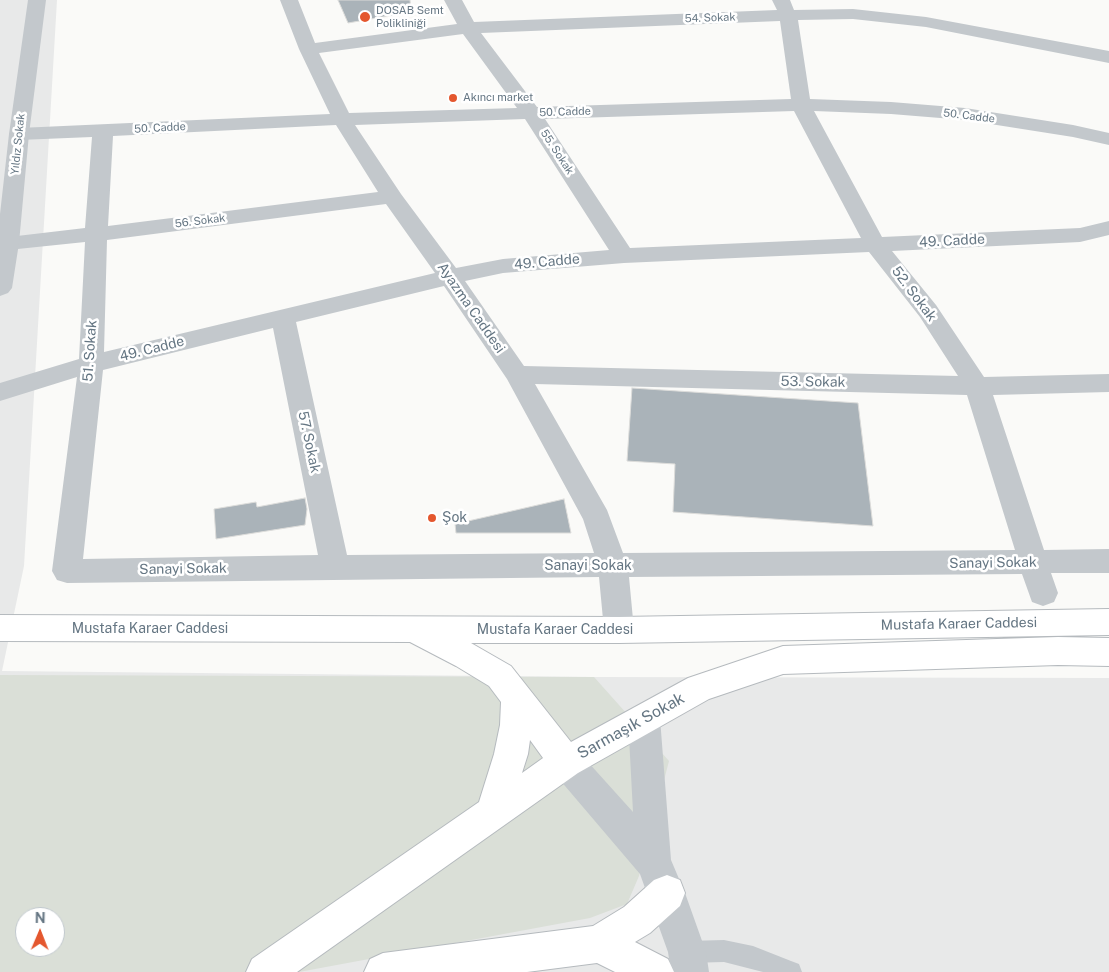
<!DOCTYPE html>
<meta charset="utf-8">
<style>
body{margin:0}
#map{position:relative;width:1109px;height:972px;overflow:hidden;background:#fafaf8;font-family:"Public Sans",sans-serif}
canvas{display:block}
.north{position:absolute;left:15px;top:907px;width:50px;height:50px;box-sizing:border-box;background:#fff;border:1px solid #c1c8cd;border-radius:50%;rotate:1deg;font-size:14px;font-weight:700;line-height:20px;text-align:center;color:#657683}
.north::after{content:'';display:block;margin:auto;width:18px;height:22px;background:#e4572e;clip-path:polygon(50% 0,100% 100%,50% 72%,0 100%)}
</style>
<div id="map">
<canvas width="1109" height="972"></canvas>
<div class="north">N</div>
</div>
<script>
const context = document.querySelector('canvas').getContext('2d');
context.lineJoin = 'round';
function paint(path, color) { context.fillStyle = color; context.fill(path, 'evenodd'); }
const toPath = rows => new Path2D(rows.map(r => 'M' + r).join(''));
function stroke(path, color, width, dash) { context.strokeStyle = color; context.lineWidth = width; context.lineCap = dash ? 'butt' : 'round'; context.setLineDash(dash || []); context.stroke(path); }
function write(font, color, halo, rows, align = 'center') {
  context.font = font + ' "Public Sans",sans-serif'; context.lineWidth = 5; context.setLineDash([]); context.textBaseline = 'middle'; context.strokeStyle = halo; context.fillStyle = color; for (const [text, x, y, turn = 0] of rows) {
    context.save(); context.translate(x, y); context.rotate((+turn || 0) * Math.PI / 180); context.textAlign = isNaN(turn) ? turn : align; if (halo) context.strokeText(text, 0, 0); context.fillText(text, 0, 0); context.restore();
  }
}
paint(toPath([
 [0,0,57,0,24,566,2,671,594,677,1109,678,1109,972,0,972],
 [25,917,55,917,55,947,25,947]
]), '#e8e9e9');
paint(toPath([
 [0,675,594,677,669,761,639,876,627,904,590,918,299,972,0,972],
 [25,917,55,917,55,947,25,947]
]), '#dadfd7');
const building = toPath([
 [338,0,410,0,411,12,348,23,338,0],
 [632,388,858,403,873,526,673,512,675,464,627,461,632,388],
 [305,498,307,509,305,525,216,539,214,509,256,502,257,507,305,498],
 [564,499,571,533,456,533,455,524,564,499]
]);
paint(building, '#aab3b9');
stroke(building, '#dcdcda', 1);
const primary = toPath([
 [1109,609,1109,635,619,643,471,643,511,666,571,742,688,678,783,646,1058,637,1109,638,1109,666,1058,665,783,674,709,699,578,773,297,972,246,972,252,959,479,802,494,754,500,725,501,702,489,686,456,666,410,642,0,641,0,615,619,617,1109,609],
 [530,740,543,758,522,773,528,754,530,740],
 [667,875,680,880,685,893,680,906,650,933,635,942,668,959,674,972,615,972,597,963,527,972,364,972,370,959,383,953,593,926,624,907,654,880,667,875]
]);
stroke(primary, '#b5babe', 2);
paint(toPath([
 [724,940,753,946,791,961,799,964,802,972,763,972,724,962,687,963,679,960,676,952,679,944,687,941,724,940]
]), '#c3c8cc');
paint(toPath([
 [280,0,298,0,315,43,457,24,444,0,462,0,474,22,777,10,772,0,790,0,794,10,853,9,926,17,1109,51,1109,63,926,27,853,19,798,20,810,99,891,102,965,108,1073,125,1109,133,1109,145,1073,137,965,120,891,114,814,111,882,237,1080,228,1109,221,1109,235,1080,242,892,251,936,305,984,377,1109,374,1109,392,993,395,1044,550,1109,549,1109,573,1051,573,1058,593,1054,602,1043,606,1032,602,1022,574,629,577,634,630,630,639,619,643,608,639,604,630,599,577,67,583,57,580,52,571,77,377,0,401,0,383,79,359,85,242,8,250,0,248,0,238,85,228,92,137,19,140,12,138,9,134,12,130,19,128,330,114,299,49,280,0],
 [780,21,791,99,537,107,481,33,780,21],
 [463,34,517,108,349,113,319,53,463,34],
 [794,111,861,238,630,248,545,119,794,111],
 [525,119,609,250,503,259,456,268,401,194,355,125,525,119],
 [336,125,378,192,108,226,113,136,336,125],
 [386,204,435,273,104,352,107,240,386,204],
 [869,252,920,317,958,376,524,366,465,281,503,273,624,263,869,252],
 [444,286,507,379,583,519,594,553,347,555,296,322,444,286],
 [273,328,318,555,83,559,103,370,273,328],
 [535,384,967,395,1015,550,623,553,607,510,535,384],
 [644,703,655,708,660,718,671,860,685,893,706,952,709,972,671,972,668,952,640,874,554,773,549,762,554,751,566,746,578,751,633,812,628,718,633,708,644,703]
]), '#c3c8cc');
paint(toPath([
 [28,0,46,0,29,134,19,243,12,288,8,293,0,296,0,214,9,134,28,0]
]), '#c3c8cc');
paint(primary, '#fff');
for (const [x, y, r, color] of [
 [365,17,6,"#e4572e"],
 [453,98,5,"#e4572e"],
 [432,518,5,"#e4572e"]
]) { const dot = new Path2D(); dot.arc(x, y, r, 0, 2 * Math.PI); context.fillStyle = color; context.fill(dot); stroke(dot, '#fff', 2); }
write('11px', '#657683', '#fff', [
 ["DOSAB Semt",376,11],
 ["Polikliniği",376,24],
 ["Akıncı market",463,98]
], 'left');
write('11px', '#657683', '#fff', [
 ["54. Sokak",710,18,-2],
 ["50. Cadde",565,112,-2],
 ["50. Cadde",969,116,7],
 ["50. Cadde",160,128,-3],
 ["Yıldız Sokak",18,144,-84],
 ["55. Sokak",557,152,57],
 ["56. Sokak",200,221,-7]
]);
write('14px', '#657683', '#fff', [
 ["49. Cadde",952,241,-3],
 ["49. Cadde",547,262,-5],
 ["52. Sokak",914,294,53],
 ["Ayazma Caddesi",471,308,55],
 ["49. Cadde",152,349,-14],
 ["51. Sokak",90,351,-86],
 ["53. Sokak",813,382,1],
 ["57. Sokak",309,442,78],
 ["Sanayi Sokak",993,563,-1],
 ["Sanayi Sokak",588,566],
 ["Sanayi Sokak",183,569,-1],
 ["Mustafa Karaer Caddesi",959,624,-1],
 ["Mustafa Karaer Caddesi",150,629],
 ["Mustafa Karaer Caddesi",555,630]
]);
write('14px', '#657683', '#fff', [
 ["Şok",442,518]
], 'left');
write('16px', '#657683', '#fff', [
 ["Sarmaşık Sokak",631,726,-29]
]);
</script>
